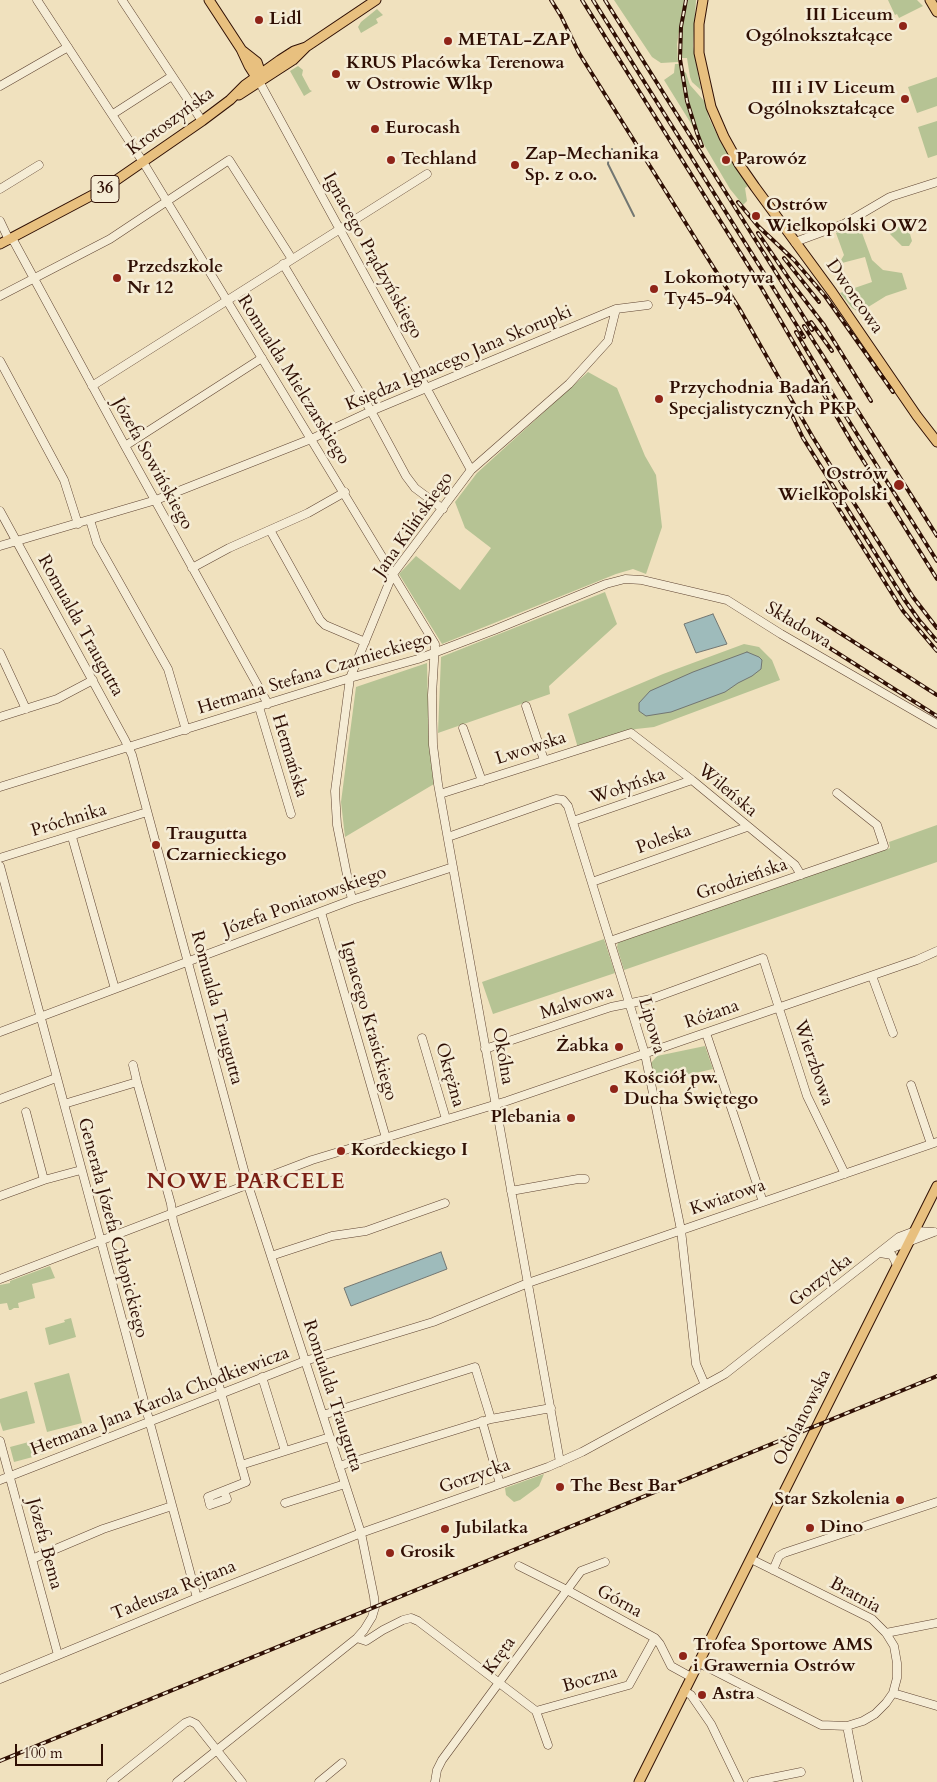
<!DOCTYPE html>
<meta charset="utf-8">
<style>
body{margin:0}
#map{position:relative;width:937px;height:1782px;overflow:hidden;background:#f0e1be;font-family:Cardo,serif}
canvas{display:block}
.scale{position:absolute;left:15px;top:1744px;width:88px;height:22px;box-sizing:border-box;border:2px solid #2f0f04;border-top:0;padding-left:6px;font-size:15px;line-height:18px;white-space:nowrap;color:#2f0f04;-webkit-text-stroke:4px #f5ecd5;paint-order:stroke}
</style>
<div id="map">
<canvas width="937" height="1782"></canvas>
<div class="scale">100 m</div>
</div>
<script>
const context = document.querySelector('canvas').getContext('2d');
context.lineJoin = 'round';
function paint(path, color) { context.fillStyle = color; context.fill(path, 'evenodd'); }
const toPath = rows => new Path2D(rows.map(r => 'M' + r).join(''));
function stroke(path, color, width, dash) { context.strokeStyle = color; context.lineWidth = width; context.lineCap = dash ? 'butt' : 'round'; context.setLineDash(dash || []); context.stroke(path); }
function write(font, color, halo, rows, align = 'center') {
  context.font = font + ' Cardo,serif'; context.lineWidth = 5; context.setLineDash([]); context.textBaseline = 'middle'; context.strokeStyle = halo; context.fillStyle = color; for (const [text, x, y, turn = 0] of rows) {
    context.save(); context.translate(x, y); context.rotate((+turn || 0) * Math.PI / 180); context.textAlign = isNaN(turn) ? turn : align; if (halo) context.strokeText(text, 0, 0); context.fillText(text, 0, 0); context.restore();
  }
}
paint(toPath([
 [614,0,684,0,677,44,678,62,661,63,652,57],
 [687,0,696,0,693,46,701,90,692,82,690,77,687,58,680,58,683,20],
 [888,0,917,0,923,6,899,18,897,14,895,15],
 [377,9,383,15,376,19,378,23,361,33,358,27,361,22],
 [675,64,679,64,680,69,686,73,690,85,705,102,709,118,720,141,748,186,745,188,747,201,743,205,730,189,700,138,664,80,674,73],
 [298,66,303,70,302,75,310,90,312,91,304,96,290,71],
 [937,77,937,106,917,113,908,87],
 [937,121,937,155,928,158,918,127],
 [858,222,872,260,883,270,902,273,907,289,886,296,865,309,857,311,852,308,840,293,872,282,865,257,842,263,841,260,844,255,836,233],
 [896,226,905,229,910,234,912,241,909,246,902,246,890,234,891,229],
 [588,372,617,388,645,456,656,475,662,527,646,574,633,569,616,574,442,644,399,574,416,556,460,590,491,548,465,528,455,502,477,473],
 [605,592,617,624,549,686,550,694,438,733,441,657],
 [744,644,759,647,772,660,780,680,654,727,636,729,578,748,568,714,663,674],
 [427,663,429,746,434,784,345,837,341,802,356,687],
 [937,825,937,862,624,970,617,947,618,942,890,848,889,842],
 [604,939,615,973,493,1014,482,982],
 [705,1046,713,1069,655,1082,651,1063,657,1056],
 [50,1266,55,1278,32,1284,35,1298,18,1303,19,1308,14,1308,11,1310,9,1310,7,1303,0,1304,0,1285,10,1283,10,1281],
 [71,1318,76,1337,49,1345,45,1328,65,1322,64,1320],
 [69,1373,82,1423,47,1432,34,1383],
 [27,1391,35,1423,3,1431,0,1422,0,1399],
 [40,1439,44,1454,14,1462,10,1447],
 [544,1474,539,1486,520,1500,514,1502,506,1495,505,1488]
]), '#b6c394');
const water = toPath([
 [713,614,727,644,696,653,684,624,713,614],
 [747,652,759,657,762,660,761,669,752,676,738,683,725,692,671,712,646,716,639,711,639,703,650,691,693,672,747,652],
 [441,1252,447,1269,351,1306,344,1288,441,1252]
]);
paint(water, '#9ebbbb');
stroke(water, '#727672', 1);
stroke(toPath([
 [612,149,609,153,608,164,634,216]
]), '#727672', 2);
const minor = toPath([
 [37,0,143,162,435,644,432,695,433,745,438,784,560,1462],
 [122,0,202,121],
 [260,83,471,470],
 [0,86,68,47],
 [113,114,172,76],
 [0,189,39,165],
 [0,221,9,240],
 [12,238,125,446,268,704],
 [795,242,844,224,890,197,937,182],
 [283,264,371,411,406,476,415,488,443,509],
 [0,296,110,239,229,160,292,259],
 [0,361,64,480,78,524],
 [92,386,427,174],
 [125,446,262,358],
 [0,511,125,740,132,755,248,1185,361,1533,374,1597,375,1607,372,1617,364,1630,357,1638,177,1782],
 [90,520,97,543,168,669,186,730],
 [270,530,320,620,325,625,365,642],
 [0,546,156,500,311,439,371,411,616,309,648,305],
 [192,568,229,548,308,513,345,492],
 [0,653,26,709],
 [526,706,544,760],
 [259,707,291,814],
 [0,717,57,699,93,680],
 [463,728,482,781],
 [0,787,350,678,418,659,494,630,606,584,625,579,642,580,727,600,781,634,937,724],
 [440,794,631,733,692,780,795,865,801,875],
 [573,821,692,780],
 [72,837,115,989],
 [448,837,556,799,563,800,568,806,645,1054,681,1230,696,1364,705,1385],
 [0,858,147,812],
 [0,866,197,1598],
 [592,882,747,827],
 [352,900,337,825,335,791,350,678,389,583,393,574,471,470,569,384,608,341,616,309],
 [321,912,386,1138],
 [610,941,884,846,877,825,837,793],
 [872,976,893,1033],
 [0,1032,352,900,453,867],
 [706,1033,763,1202],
 [422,1038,446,1119],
 [485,1049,611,1007,651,999,763,958,807,1096,845,1174],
 [133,1065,137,1082],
 [911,1085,931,1144],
 [0,1099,56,1078],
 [64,1104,137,1082,171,1204,173,1221,246,1482,208,1497,210,1505,227,1499,224,1491],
 [26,1112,44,1180],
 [511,1191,578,1179,585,1179],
 [0,1196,44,1180,81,1170],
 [887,1250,934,1232],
 [880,1253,892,1255,897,1265],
 [271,1256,332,1236,366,1231,445,1203],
 [0,1279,312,1160,507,1101,917,960,937,951],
 [262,1377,285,1451],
 [323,1415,475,1367,491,1419],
 [482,1421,500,1484],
 [0,1441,58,1655],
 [241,1465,330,1437],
 [339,1466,491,1419,551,1408],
 [0,1480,305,1361,433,1322,528,1283,937,1142],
 [285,1503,345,1484],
 [32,1559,103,1529,172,1506],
 [519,1566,567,1590,655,1638,660,1644,671,1666,691,1677],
 [773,1570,779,1556,784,1553,937,1502],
 [886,1633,937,1623],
 [357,1638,366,1641,383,1630,403,1620,411,1618,418,1621,536,1711,629,1685,655,1638],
 [699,1663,821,1725,847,1726,863,1721,875,1714,886,1703,893,1693,897,1678,897,1663,894,1646,886,1633,872,1619,751,1559],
 [0,1679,197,1598,361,1533,548,1467,582,1452,725,1374,899,1237,915,1231,934,1232],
 [684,1691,691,1695,711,1724,739,1782],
 [893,1693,937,1706],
 [536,1711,548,1745],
 [847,1726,858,1782],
 [111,1782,185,1723,190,1721,196,1724,242,1782],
 [319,1782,342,1763],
 [435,1782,437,1770,442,1760,581,1571,605,1562],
 [752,1782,801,1772]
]);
const major = toPath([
 [209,0,241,49,249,66,258,80],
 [703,0,699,24,699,53,711,107,724,137,739,164,755,187,832,292,917,416,937,442],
 [930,0,937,12],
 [243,51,257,62,261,74,261,77],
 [239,95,293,60,306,47,376,0],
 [0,244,102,190,202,121,230,100,245,85,280,60,294,51,306,47],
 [639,1782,937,1186]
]);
stroke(minor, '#5f4432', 9);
stroke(major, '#2f0f04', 11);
stroke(minor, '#f5ecd5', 8);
stroke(major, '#e8c07f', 9);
const rail = toPath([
 [551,0,561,16,579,53,739,308,812,436,913,597,937,628],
 [582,0,751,270,851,441,937,579],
 [593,0,804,337],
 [605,0,812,330],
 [686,0,681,27,680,59,687,101,697,133,702,146],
 [738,202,758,226,794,260,825,296,893,392],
 [758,233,794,286,824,325,871,401],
 [784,258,819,302],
 [811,322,832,351],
 [804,326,937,536],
 [796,332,845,415,937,561],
 [788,407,803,438,904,599,919,620,937,641],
 [824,483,835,503,903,611,937,651],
 [818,619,937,695],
 [795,626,937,716],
 [0,1761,937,1376]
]);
stroke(rail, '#2f0f04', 4);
stroke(rail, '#f5ecd5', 2, [5.5]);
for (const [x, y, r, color] of [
 [259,20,5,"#8f2418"],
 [903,26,5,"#8f2418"],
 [448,41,5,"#8f2418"],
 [336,74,5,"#8f2418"],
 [905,99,5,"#8f2418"],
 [375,129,5,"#8f2418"],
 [391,160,5,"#8f2418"],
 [726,160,5,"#8f2418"],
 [515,165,5,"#8f2418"],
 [756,216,5,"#8f2418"],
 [117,278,5,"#8f2418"],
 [654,289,5,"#8f2418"],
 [659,399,5,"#8f2418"],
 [899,485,6,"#8f2418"],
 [156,845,5,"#8f2418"],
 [619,1047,5,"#8f2418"],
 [614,1089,5,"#8f2418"],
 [571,1118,5,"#8f2418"],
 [341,1151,5,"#8f2418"],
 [560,1487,5,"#8f2418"],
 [900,1500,5,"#8f2418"],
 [810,1528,5,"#8f2418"],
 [445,1529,5,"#8f2418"],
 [390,1553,5,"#8f2418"],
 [683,1656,5,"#8f2418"],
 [702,1695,5,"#8f2418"]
]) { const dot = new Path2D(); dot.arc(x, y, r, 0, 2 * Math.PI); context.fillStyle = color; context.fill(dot); stroke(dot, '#f5ecd5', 2); }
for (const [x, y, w] of [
 [105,189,28]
]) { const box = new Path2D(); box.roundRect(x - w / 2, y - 13.5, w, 27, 4); context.fillStyle = '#f5ecd5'; context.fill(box); stroke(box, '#2f0f04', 1); }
write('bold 16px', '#2f0f04', null, [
 ["36",105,189]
]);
write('bold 18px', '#2f0f04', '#f5ecd5', [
 ["III Liceum",893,16,"right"],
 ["Ogólnokształcące",893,37,"right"],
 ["Lidl",269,20],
 ["METAL-ZAP",458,41],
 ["KRUS Placówka Terenowa",346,64],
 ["w Ostrowie Wlkp",346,85],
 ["III i IV Liceum",895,89,"right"],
 ["Ogólnokształcące",895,110,"right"],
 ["Eurocash",385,129],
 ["Zap-Mechanika",525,155],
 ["Sp. z o.o.",525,176],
 ["Techland",401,160],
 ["Parowóz",736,160],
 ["Ostrów",766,206],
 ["Wielkopolski OW2",766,227],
 ["Przedszkole",127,268],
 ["Nr 12",127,289],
 ["Lokomotywa",664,279],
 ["Ty45-94",664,300],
 ["Przychodnia Badań",669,389],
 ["Specjalistycznych PKP",669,410],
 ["Ostrów",888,475,"right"],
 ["Wielkopolski",888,496,"right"],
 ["Traugutta",166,835],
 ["Czarnieckiego",166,856],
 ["Żabka",609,1047,"right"],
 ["Kościół pw.",624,1079],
 ["Ducha Świętego",624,1100],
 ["Plebania",561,1118,"right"],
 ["Kordeckiego I",351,1151],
 ["The Best Bar",570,1487],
 ["Star Szkolenia",890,1500,"right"],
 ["Dino",820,1528],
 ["Jubilatka",455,1529],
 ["Grosik",400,1553],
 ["Trofea Sportowe AMS",693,1646],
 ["i Grawernia Ostrów",693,1667],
 ["Astra",712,1695]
], 'left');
write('18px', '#2f0f04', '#f5ecd5', [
 ["Krotoszyńska",171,122,-36],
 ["Ignacego Prądzyńskiego",372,256,61],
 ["Dworcowa",854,297,55],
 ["Księdza Ignacego Jana Skorupki",459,359,-23],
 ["Romualda Mielczarskiego",293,380,58],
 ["Józefa Sowińskiego",152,464,61],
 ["Jana Kilińskiego",414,525,-55],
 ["Romualda Traugutta",80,626,61],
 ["Składowa",798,626,31],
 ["Hetmana Stefana Czarnieckiego",315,674,-17],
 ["Lwowska",531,749,-18],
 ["Hetmańska",289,756,73],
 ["Wołyńska",628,787,-19],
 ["Wileńska",727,791,40],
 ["Próchnika",69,821,-17],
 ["Poleska",664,840,-20],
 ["Grodzieńska",742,880,-19],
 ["Józefa Poniatowskiego",305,902,-20],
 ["Malwowa",577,1003,-18],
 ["Romualda Traugutta",216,1008,75],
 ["Różana",712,1015,-19],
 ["Ignacego Krasickiego",368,1021,74],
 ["Lipowa",651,1026,74],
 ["Okólna",502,1056,80],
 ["Wierzbowa",813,1063,71],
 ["Okrężna",449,1075,74],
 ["Kwiatowa",728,1198,-19],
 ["Generała Józefa Chłopickiego",112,1228,75],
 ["Gorzycka",821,1281,-38],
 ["Romualda Traugutta",332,1396,72],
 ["Hetmana Jana Karola Chodkiewicza",160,1402,-21],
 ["Odolanowska",803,1418,-63],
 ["Gorzycka",475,1477,-19],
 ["Józefa Bema",44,1544,75],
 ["Tadeusza Rejtana",174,1591,-22],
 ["Bratnia",855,1596,29],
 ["Górna",619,1602,29],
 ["Kręta",500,1656,-54],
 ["Boczna",590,1680,-16]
]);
context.letterSpacing = '1px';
write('bold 22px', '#7a1f14', '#f5ecd5', [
 ["NOWE PARCELE",246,1183]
]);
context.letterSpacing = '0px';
</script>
